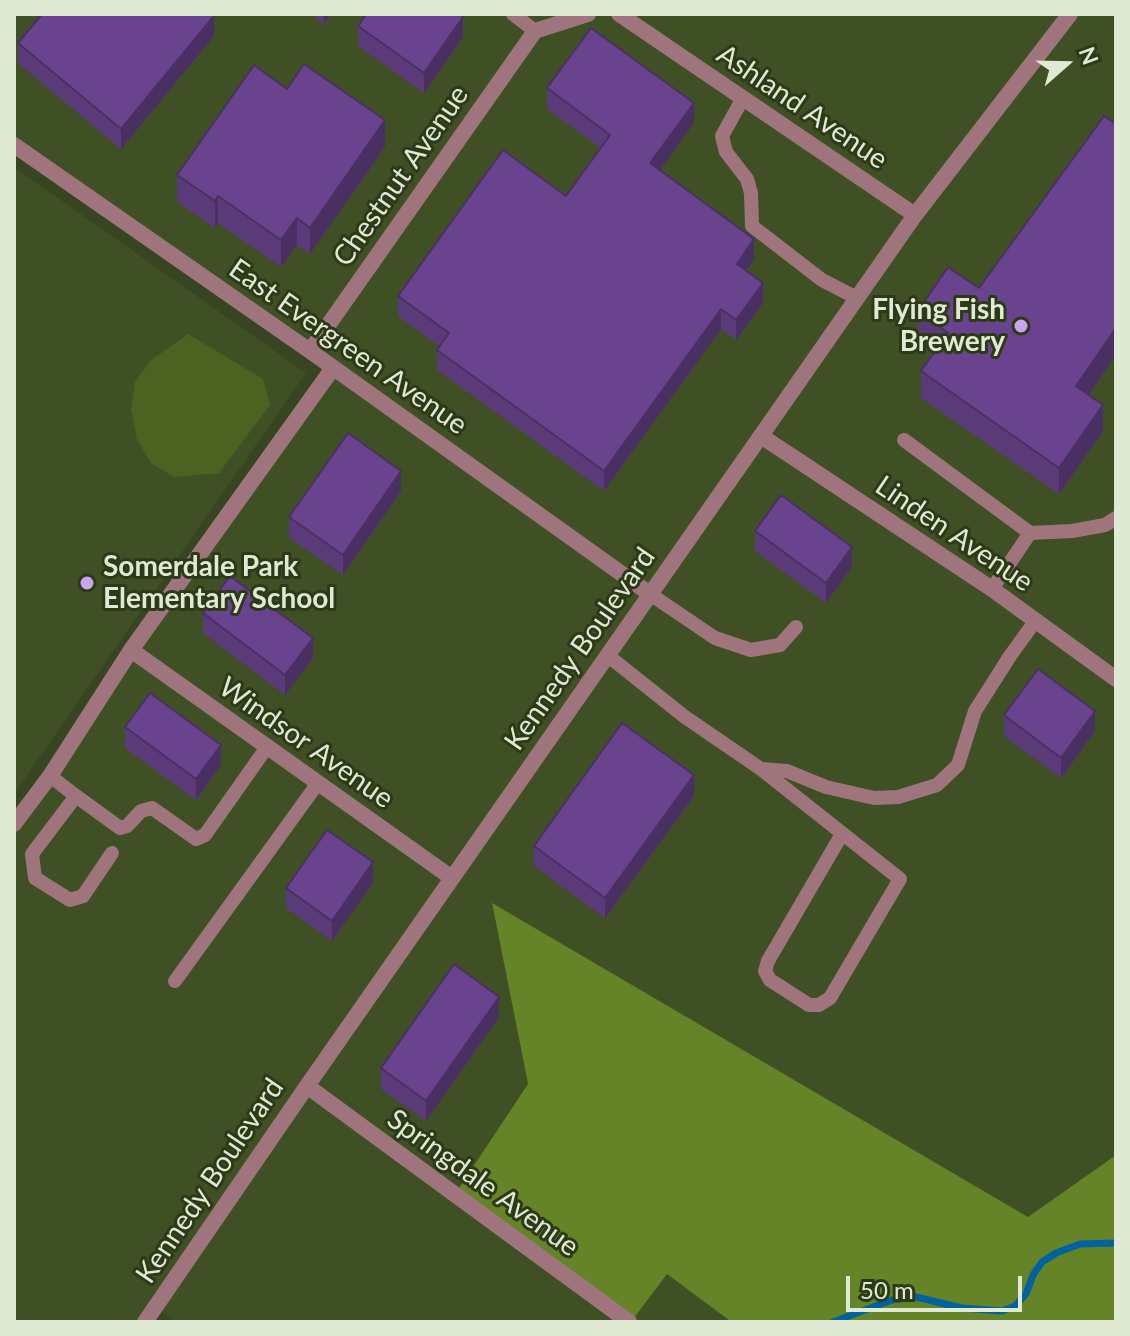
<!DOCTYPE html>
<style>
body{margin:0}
#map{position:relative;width:1130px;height:1336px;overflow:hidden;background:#374521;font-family:Lato,sans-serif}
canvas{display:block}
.frame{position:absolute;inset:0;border:16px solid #e0e9d4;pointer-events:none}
.north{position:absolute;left:1026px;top:24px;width:80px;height:80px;-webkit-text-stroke:6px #2d3a17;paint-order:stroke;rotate:70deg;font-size:22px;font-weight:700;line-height:32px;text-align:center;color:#e0e9d4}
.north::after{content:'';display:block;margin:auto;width:28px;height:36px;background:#e0e9d4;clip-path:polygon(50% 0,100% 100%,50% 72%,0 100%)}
.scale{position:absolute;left:846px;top:1276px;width:176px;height:36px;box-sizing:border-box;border:4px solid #e0e9d4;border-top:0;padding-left:10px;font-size:24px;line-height:28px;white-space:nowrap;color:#e0e9d4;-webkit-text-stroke:6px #2d3a17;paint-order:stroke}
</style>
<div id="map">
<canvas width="1130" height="1336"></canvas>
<div class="frame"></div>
<div class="north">N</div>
<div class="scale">50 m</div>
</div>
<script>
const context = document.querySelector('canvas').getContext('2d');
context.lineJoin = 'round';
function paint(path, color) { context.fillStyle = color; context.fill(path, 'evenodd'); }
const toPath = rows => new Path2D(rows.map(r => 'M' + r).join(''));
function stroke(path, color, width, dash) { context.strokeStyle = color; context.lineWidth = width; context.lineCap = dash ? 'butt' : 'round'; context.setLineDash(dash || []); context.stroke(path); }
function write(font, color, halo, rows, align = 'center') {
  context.font = font + ' Lato,sans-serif'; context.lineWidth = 6; context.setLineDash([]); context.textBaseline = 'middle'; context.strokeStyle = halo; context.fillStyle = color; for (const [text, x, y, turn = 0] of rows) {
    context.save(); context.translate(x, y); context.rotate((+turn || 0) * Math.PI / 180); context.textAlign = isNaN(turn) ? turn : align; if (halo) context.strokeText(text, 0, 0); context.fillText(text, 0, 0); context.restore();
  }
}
paint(toPath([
 [14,14,1116,14,1116,1155,1028,1217,492,904,528,1085,457,1191,628,1322,175,1322,157,1308,147,1322,14,1322,14,836,327,364,14,146],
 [14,167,306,373,14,794],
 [667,1274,730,1320,729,1322,631,1322]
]), '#405025');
paint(toPath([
 [188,334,263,379,270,405,219,473,174,477,152,464,137,440,131,409,135,382,150,361]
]), '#4b6221');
paint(toPath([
 [492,903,1028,1217,1116,1155,1116,1322,729,1322,729,1320,667,1274,631,1322,457,1191,528,1084]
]), '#658428');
stroke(toPath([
 [833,1322,892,1300,916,1297,962,1308,1002,1311,1015,1306,1026,1294,1033,1275,1042,1262,1056,1253,1080,1244,1116,1243]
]), '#00629e', 7);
stroke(toPath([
 [513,14,535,31],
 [743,98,722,136,726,152,747,179,751,193,752,226,822,280,857,298],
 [904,440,1030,533,992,589],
 [1030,533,1072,531,1105,525,1116,518],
 [650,594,715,638,751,650,780,645,796,627],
 [607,655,685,717,761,769,900,879,830,998,819,1005,809,1005,770,980,765,971,768,961,842,834],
 [761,769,787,771,826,787,874,798,898,797,937,785,958,765,975,711,1010,656,1036,620],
 [50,776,76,796,32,854,35,878,70,900,83,896,112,853],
 [76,796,120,828,127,826,141,811,152,808,196,839,205,835,267,747],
 [175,981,318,783]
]), '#a0747d', 14);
stroke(toPath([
 [619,14,915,215],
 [14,145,310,351,650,594],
 [310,351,535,31,588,14],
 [761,436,992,589,1116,679],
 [131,650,452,878],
 [14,824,50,776,131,650,333,368],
 [307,1086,629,1322],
 [145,1322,307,1086,915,215,1070,14]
]), '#a0747d', 16);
paint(toPath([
 [310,14,331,14,324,24],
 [358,26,463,37,424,93,358,46],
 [214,36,121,149,18,63,18,43],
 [547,88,694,123,660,170,754,260,746,270,763,303,736,340,721,329,604,491,437,370,437,350,439,346,398,316,398,296,566,196,601,148,547,109],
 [287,89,385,147,310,254,297,245,281,267,218,223,215,228,177,202,177,175],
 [918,311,1088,395,1103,431,1059,494,921,398,921,371,936,351,918,338],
 [401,491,343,575,289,538,289,517],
 [755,531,852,567,826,603,755,551],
 [203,613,313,658,285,695,203,633],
 [1004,715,1095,731,1061,778,1004,736],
 [125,727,221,765,196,800,125,748],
 [694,796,605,918,534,866,534,846],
 [373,883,332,941,286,908,286,888],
 [499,1017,426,1121,381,1089,381,1068]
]), '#5b3a7a');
paint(toPath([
 [324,14,331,14,324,24],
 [214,16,214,36,121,149,121,129],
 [463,17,463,37,424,93,424,73],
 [694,103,694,123,650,184,650,163],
 [385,120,385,147,310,254,310,228],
 [218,196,218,223,215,228,215,201],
 [297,218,297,245,281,267,281,240],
 [754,239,754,260,737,284,737,264],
 [763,283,763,303,736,340,736,320],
 [721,309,721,329,604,491,604,471],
 [1116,328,1116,355,1076,413,1076,386],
 [1103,405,1103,431,1059,494,1059,468],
 [401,471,401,491,343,575,343,555],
 [852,547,852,567,826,603,826,583],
 [313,638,313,658,285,695,285,675],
 [1095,711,1095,731,1061,778,1061,758],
 [221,745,221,765,196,800,196,779],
 [694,775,694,796,605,918,605,898],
 [373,862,373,883,332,941,332,921],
 [499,997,499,1017,426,1121,426,1101]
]), '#4a2f63');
const building = toPath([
 [42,14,212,14,214,16,121,129,18,43,42,14],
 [366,14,460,14,463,17,424,73,358,26,366,14],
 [591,28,694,103,650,163,754,239,737,264,763,283,736,320,721,309,604,471,437,350,449,333,398,296,503,150,566,196,610,135,547,88,591,28],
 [304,64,385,120,310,228,297,218,281,240,218,196,215,201,177,175,254,65,287,89,304,64],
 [1104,116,1116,124,1116,328,1076,386,1103,405,1059,468,921,371,948,333,918,311,948,267,979,288,1104,116],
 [348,433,401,471,343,555,289,517,348,433],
 [781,495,852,547,826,583,755,531,781,495],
 [230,576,313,638,285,675,203,613,230,576],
 [1038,669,1095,711,1061,758,1004,715,1038,669],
 [150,693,221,745,196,779,125,727,150,693],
 [622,723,694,775,605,898,534,846,622,723],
 [327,830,373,862,332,921,286,888,327,830],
 [454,964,499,997,426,1101,381,1068,454,964]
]);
paint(building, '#6a438e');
stroke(building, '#4a2f63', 2);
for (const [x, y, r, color] of [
 [1021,326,8,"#c8a5ee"],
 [87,583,8,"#c8a5ee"]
]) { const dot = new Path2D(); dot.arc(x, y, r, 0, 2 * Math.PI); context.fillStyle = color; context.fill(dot); stroke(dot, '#2d3a17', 3); }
write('28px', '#e0e9d4', '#2d3a17', [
 ["Ashland Avenue",802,107,34],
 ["Chestnut Avenue",401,176,-55],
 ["East Evergreen Avenue",348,347,35],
 ["Linden Avenue",954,534,34],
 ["Kennedy Boulevard",580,649,-55],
 ["Windsor Avenue",306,743,35],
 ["Kennedy Boulevard",210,1181,-56],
 ["Springdale Avenue",483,1183,36]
]);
write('bold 28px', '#e0e9d4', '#2d3a17', [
 ["Flying Fish",1005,310],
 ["Brewery",1005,342],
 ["Somerdale Park",103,567,"left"],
 ["Elementary School",103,599,"left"]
], 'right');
</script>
